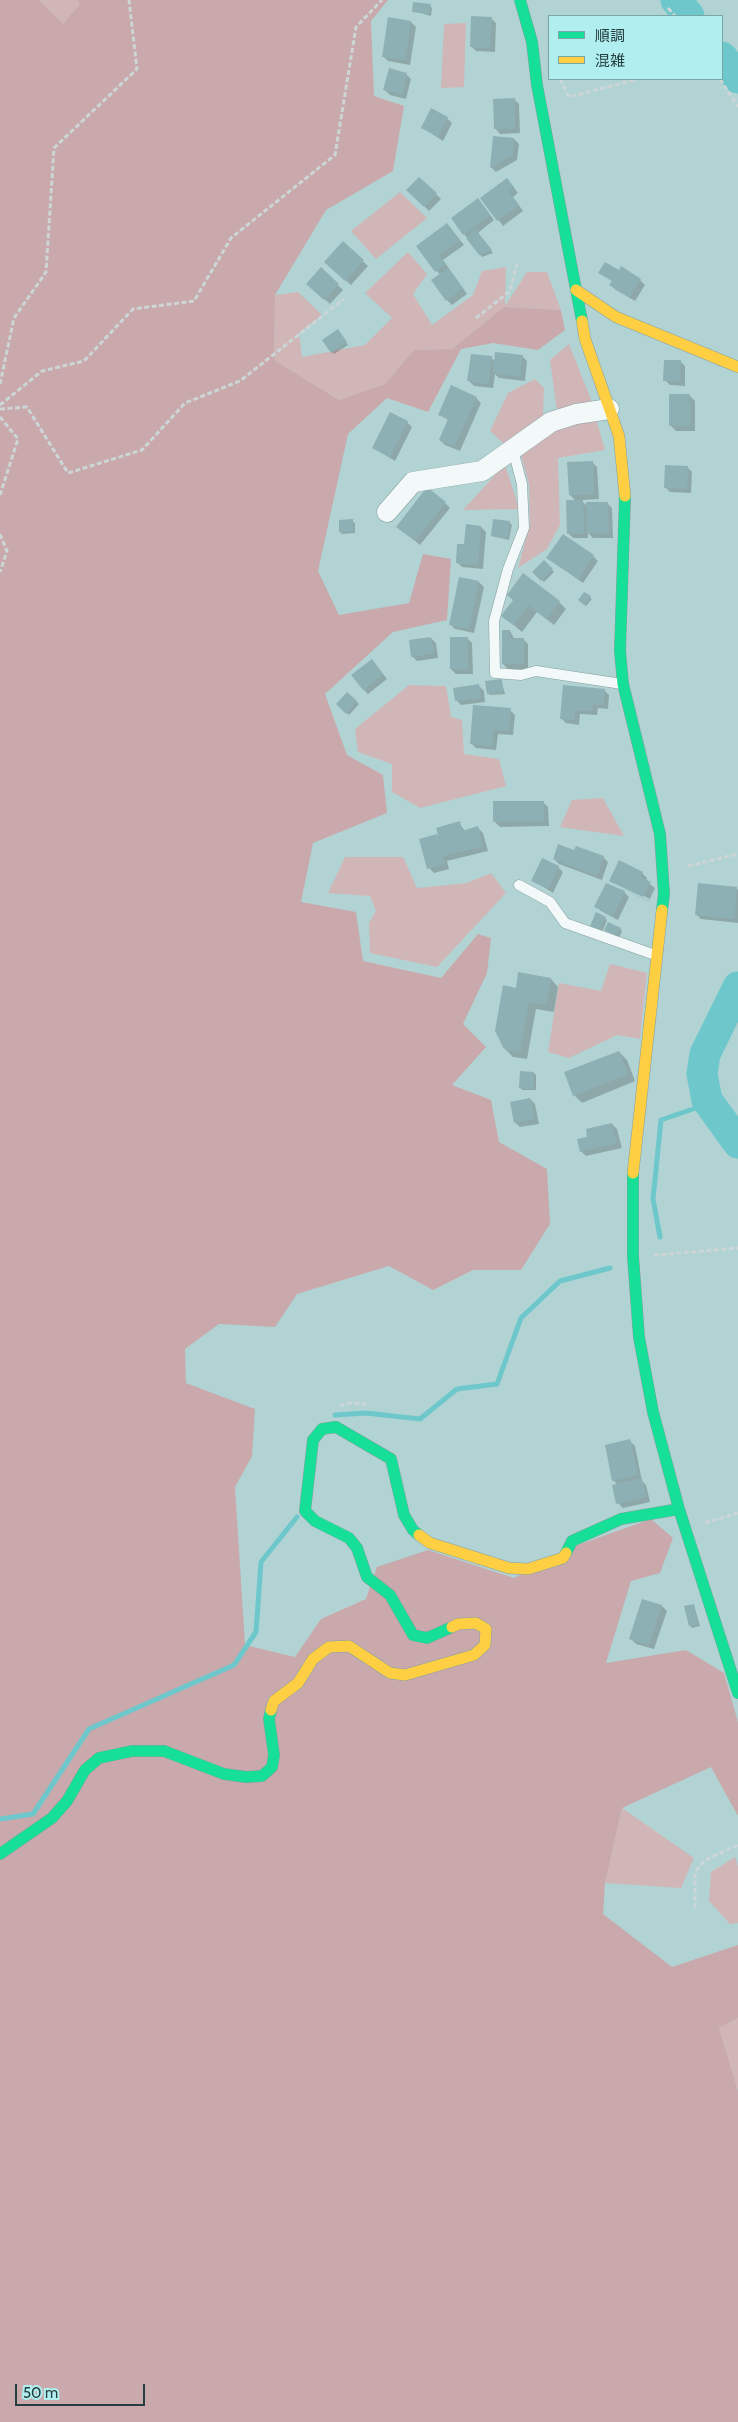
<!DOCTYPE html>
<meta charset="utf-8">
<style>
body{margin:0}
#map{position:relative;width:738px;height:2422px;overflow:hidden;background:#b2d3d4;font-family:Cabin,"Noto Sans JP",sans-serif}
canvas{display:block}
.legend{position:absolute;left:548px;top:15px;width:175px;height:65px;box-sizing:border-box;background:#b1eeef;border:1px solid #79a7a8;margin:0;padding:6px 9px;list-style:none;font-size:15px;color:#243d3e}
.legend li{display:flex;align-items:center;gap:10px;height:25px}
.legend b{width:25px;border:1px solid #79a7a8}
.scale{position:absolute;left:15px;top:2384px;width:130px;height:22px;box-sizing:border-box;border:2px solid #243d3e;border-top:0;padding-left:6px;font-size:15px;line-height:18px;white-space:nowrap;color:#243d3e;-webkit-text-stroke:4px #b1eeef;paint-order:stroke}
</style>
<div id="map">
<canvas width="738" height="2422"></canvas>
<ul class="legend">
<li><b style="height:6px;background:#16e098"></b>順調</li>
<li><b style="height:6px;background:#ffcf43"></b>混雑</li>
</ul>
<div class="scale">50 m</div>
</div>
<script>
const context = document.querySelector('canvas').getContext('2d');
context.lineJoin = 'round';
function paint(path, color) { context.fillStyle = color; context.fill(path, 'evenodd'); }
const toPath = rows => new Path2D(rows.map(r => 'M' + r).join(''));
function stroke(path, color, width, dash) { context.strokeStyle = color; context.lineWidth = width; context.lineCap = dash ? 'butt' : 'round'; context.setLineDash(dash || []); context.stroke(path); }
paint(toPath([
 [39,0,78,0,80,4,63,25],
 [466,23,464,87,441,88,444,24],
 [400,192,427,218,376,259,351,231],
 [408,252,427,274,413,294,432,325,473,295,482,271,506,267,505,306,527,272,547,272,561,310,504,307,452,349,414,350,385,384,339,400,274,360,275,295,298,292,322,315,299,333,302,357,365,345,392,318,365,293],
 [569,344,592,402,557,411,550,360],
 [535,379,544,388,543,417,504,444,490,431,508,393],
 [596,419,605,450,558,458,560,525,547,549,518,568,530,524,529,484,521,455,548,429],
 [505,464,519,509,463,510],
 [409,685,446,686,451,717,462,720,464,754,499,759,506,786,420,808,392,792,392,764,358,752,355,729],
 [603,798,624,836,560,827,572,800],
 [345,857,403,857,417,888,467,883,491,873,506,893,437,967,370,953,369,923,376,911,370,896,328,893],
 [610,964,647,973,640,1039,617,1035,569,1058,548,1052,559,983,601,991],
 [622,1808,694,1858,681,1888,605,1883],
 [735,1857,738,1866,738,1923,730,1924,709,1901,711,1872],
 [738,2018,738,2091,719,2028]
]), '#d1b6b7');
paint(toPath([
 [0,0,39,0,63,24,80,4,78,0,388,0,371,21,374,96,404,106,393,171,326,210,275,295,274,360,339,400,385,384,414,350,452,349,504,307,561,310,565,330,538,350,493,343,461,349,428,412,387,398,348,434,318,571,339,615,409,603,423,554,451,559,447,620,393,632,325,694,347,755,383,775,387,813,313,843,301,902,356,912,363,961,441,978,478,934,491,938,487,973,463,1024,486,1047,452,1085,491,1100,499,1142,547,1169,550,1224,521,1270,473,1270,433,1290,389,1266,297,1294,275,1327,219,1324,185,1349,186,1383,255,1409,252,1456,235,1487,245,1645,295,1657,321,1619,366,1599,377,1567,428,1550,514,1578,578,1545,651,1519,673,1538,660,1573,631,1581,606,1663,686,1650,724,1673,738,1722,738,1816,711,1767,622,1808,605,1883,603,1914,672,1967,738,1945,738,2018,719,2028,738,2091,738,2422,0,2422]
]), '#c9a9ab');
paint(toPath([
 [430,6,432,8,431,16,413,11],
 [491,18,496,23,495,52,476,51,471,46],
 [411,22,416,27,410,65,388,61,383,56],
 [406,74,411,79,406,99,390,95,385,90],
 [514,99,519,104,520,133,500,134,495,128],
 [447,118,452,123,443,141,423,128],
 [514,139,519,144,517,160,496,172,491,167],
 [419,178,441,199,429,211,408,190],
 [512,185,518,193,513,197,523,211,503,226,482,198],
 [483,205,494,220,478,233,493,253,482,257,464,234],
 [447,224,464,245,443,260,467,294,452,305,447,300,440,275,418,246],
 [344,243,368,266,351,285,331,267],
 [321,269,343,290,330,304,308,284],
 [600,272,619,272,640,280,645,285,635,301,616,290,611,285,613,282],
 [340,333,348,345,334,354,332,352],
 [522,356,527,361,525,381,499,378,495,374,493,388,474,386,469,381,491,357,495,362],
 [680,361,685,366,685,386,670,385,665,380],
 [690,396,695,401,695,431,676,431,671,426],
 [476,398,481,403,460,451,445,445,440,440,449,421,440,414],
 [407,422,412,427,395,461,373,448],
 [592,462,597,467,599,499,581,500,587,506,607,503,612,508,613,538,593,538,588,533,588,538,573,538,568,533,576,501,570,495],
 [687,467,692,472,691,493,670,492,665,487],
 [445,503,450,508,420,545,403,531],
 [352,521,355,523,355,533,342,534,340,532],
 [509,522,512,525,509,540,492,536],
 [481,527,486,532,483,569,462,567,457,562,465,546],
 [593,556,598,561,583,583,553,562],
 [544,562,554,572,544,582,534,572],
 [479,582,484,587,474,633,455,629,450,624],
 [584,593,592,599,586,606,581,602],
 [514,601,559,602,566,609,554,625,537,612,522,632,503,616],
 [510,631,515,640,523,639,528,644,528,669,508,669,503,664],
 [431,638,436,643,438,658,417,661,412,656],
 [467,638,472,643,473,674,456,674,451,669],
 [377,666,387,679,368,694,363,689],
 [501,680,505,694,490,695,488,693],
 [479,686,484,691,485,702,461,705,456,700],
 [604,690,609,695,608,709,598,708,597,715,580,714,579,725,566,723,561,718],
 [347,694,359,704,349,715,337,704],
 [510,710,515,715,513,735,498,734,496,750,476,748,471,743],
 [543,802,548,807,549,826,500,827,495,822],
 [459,823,465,831,478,828,483,833,488,851,447,861,449,869,434,873,429,868,421,840,439,835],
 [575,852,603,857,608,862,602,880,559,864,554,859],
 [558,867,563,872,553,893,532,880],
 [642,873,647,878,646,881,655,888,649,901,615,885,648,901,650,899,614,882,614,884,610,880],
 [607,884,624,892,629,897,618,920,601,911,596,906],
 [736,888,738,890,738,923,701,919,696,914],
 [605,918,607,920,602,932,591,925],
 [620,929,622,931,619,938,606,930],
 [551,979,558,987,554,1012,536,1009,527,1059,513,1057,505,1049,517,989],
 [619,1052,627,1060,635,1081,582,1103,574,1095],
 [534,1073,536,1075,536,1090,523,1090,520,1088],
 [530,1099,535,1104,539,1124,520,1127,515,1122],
 [612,1124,617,1129,622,1148,586,1156,581,1151],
 [630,1441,635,1446,642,1481,646,1485,650,1502,623,1508,618,1503,618,1485,613,1480],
 [694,1605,700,1626,692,1628,690,1625],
 [662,1606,667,1611,654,1649,636,1644,631,1639]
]), '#0003');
stroke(toPath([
 [660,1237,653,1199,661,1120,699,1107,707,1100],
 [335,1415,366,1413,420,1419,457,1389,497,1384,521,1318,560,1281,610,1268],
 [0,1819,33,1814,89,1729,234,1665,256,1632,261,1562,297,1517]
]), '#6ec8cb', 5);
stroke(toPath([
 [676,0,689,16],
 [722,57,738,78],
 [738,987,705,1054,702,1074,707,1100,738,1143]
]), '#6ec8cb', 31);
paint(toPath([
 [413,2,431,4,429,14,412,12],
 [471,16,492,17,490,48,470,47],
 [388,17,411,21,405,60,382,57],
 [389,68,407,73,402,94,383,90],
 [515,98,515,129,494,129,493,99],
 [431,108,448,117,438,137,421,128],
 [493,136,514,138,513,155,490,168],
 [419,177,437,193,424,207,406,190],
 [507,178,514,187,508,191,519,205,497,221,480,198],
 [478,198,490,215,463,235,451,218],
 [447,223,460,240,439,255,446,264,435,272,416,246],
 [476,230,492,250,479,255,466,238],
 [343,241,364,260,345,281,324,262],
 [605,262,619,270,621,266,641,279,629,297,609,285,612,281,598,273],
 [321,267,339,284,324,300,306,284],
 [448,268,463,288,446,301,431,280],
 [338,329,347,342,331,353,322,340],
 [495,352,523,355,520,377,493,373],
 [471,354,492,356,488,384,467,381],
 [664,360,681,360,680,381,663,381],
 [451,385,477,397,454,447,439,440,448,419,438,415],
 [669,394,690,394,690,426,669,426],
 [390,412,408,421,390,457,372,448],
 [593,461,594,494,569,495,567,462],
 [665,465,688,466,687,489,664,488],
 [427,487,446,502,415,541,396,527],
 [566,500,583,500,584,534,567,534],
 [586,502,608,502,609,533,587,533],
 [353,519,353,532,339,532,339,520],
 [493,519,510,521,508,539,491,536],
 [466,524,481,526,478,565,456,563,457,544,464,544],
 [563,534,594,555,578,579,546,558],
 [544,560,553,569,541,581,532,572],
 [523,573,560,601,546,619,529,605,513,625,501,616,513,600,507,595],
 [459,577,479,581,469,629,449,625],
 [584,592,591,596,584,605,578,600],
 [502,630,510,630,510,638,524,638,524,664,502,664],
 [431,637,434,653,411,657,409,640],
 [450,637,468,637,468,669,450,669],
 [372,659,383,674,363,690,351,675],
 [502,679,503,692,487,694,485,681],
 [479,684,481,698,455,701,453,688],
 [563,685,605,689,603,705,593,704,592,711,575,710,574,720,560,719],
 [347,692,357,701,346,714,336,704],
 [473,705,511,708,509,731,493,730,492,746,470,744],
 [493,801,544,801,544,821,493,822],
 [460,821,462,831,478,826,483,846,444,856,436,828],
 [437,834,445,864,427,869,419,839],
 [558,844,574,850,576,846,604,856,597,876,553,859],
 [542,858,559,866,548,889,531,881],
 [619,860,643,872,640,877,651,882,643,897,609,881],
 [606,883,625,891,613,916,594,907],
 [698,883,737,887,734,919,695,915],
 [596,912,606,917,599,930,590,926],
 [608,922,621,928,617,936,604,930],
 [518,972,551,978,546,1005,529,1002,520,1052,504,1049,495,1031,503,985,516,988],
 [619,1051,628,1074,573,1096,564,1072],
 [520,1071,534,1072,534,1089,519,1088],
 [530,1098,535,1119,514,1123,510,1102],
 [612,1123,617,1143,580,1152,577,1139,587,1137,586,1129],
 [630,1439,638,1475,612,1481,605,1445],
 [642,1478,646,1497,616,1504,612,1485],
 [642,1599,662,1605,649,1645,629,1639],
 [694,1604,698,1624,689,1626,684,1606]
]), '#8db0b5');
const lane = toPath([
 [513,450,522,484,524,528,508,569,494,621,495,673,521,675,536,671,622,684],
 [519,885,550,902,565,923,655,955]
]);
const street = toPath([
 [387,512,413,482,482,471,551,422,576,414,609,409]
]);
const fast = toPath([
 [520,0,532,42,537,85,582,321],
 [625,496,620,651,623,684,660,834,664,894,662,910],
 [633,1173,633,1256,639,1337,653,1412,679,1509,738,1693],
 [419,1535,413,1530,404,1515,391,1459,336,1427,322,1429,313,1440,305,1511,315,1521,349,1538,357,1548,367,1577,390,1595,413,1635,427,1638,452,1627],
 [566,1553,572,1541,621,1519,679,1509],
 [0,1854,52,1818,67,1801,85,1770,99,1758,132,1751,164,1751,224,1774,246,1777,262,1776,272,1767,274,1755,269,1719,271,1710]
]);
const slow = toPath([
 [576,290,616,317,738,367],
 [582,321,585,339,619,436,625,496],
 [633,1173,662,910],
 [419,1535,430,1543,509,1568,528,1569,563,1558,566,1553],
 [271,1710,274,1701,298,1683,313,1659,329,1647,349,1646,390,1673,405,1675,474,1655,485,1645,486,1629,476,1623,458,1624,452,1627]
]);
stroke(lane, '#859fa0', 11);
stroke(street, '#859fa0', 21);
stroke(fast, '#859fa0', 12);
stroke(slow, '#859fa0', 12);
stroke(toPath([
 [668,8,675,16],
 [560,79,569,97,637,79],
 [720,79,738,107],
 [476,318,510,291,517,264],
 [0,384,14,318,46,272,54,148,137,69,129,0],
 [0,405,42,371,84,361,133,309,194,301,231,238,335,155,356,27,382,0],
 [0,409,27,407,68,473,142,450,185,403,240,381,344,299],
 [0,417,18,439,0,495],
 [0,534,7,551,0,572],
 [688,866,738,854],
 [654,1255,738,1248],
 [340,1406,346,1403,370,1404],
 [705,1523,738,1513],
 [695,1908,695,1872,705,1860,738,1845]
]), '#ccd6d7', 3, [5, 2.5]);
stroke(lane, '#f3f8f9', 10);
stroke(street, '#f3f8f9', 20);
stroke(fast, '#16e098', 11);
stroke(slow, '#ffcf43', 11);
</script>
